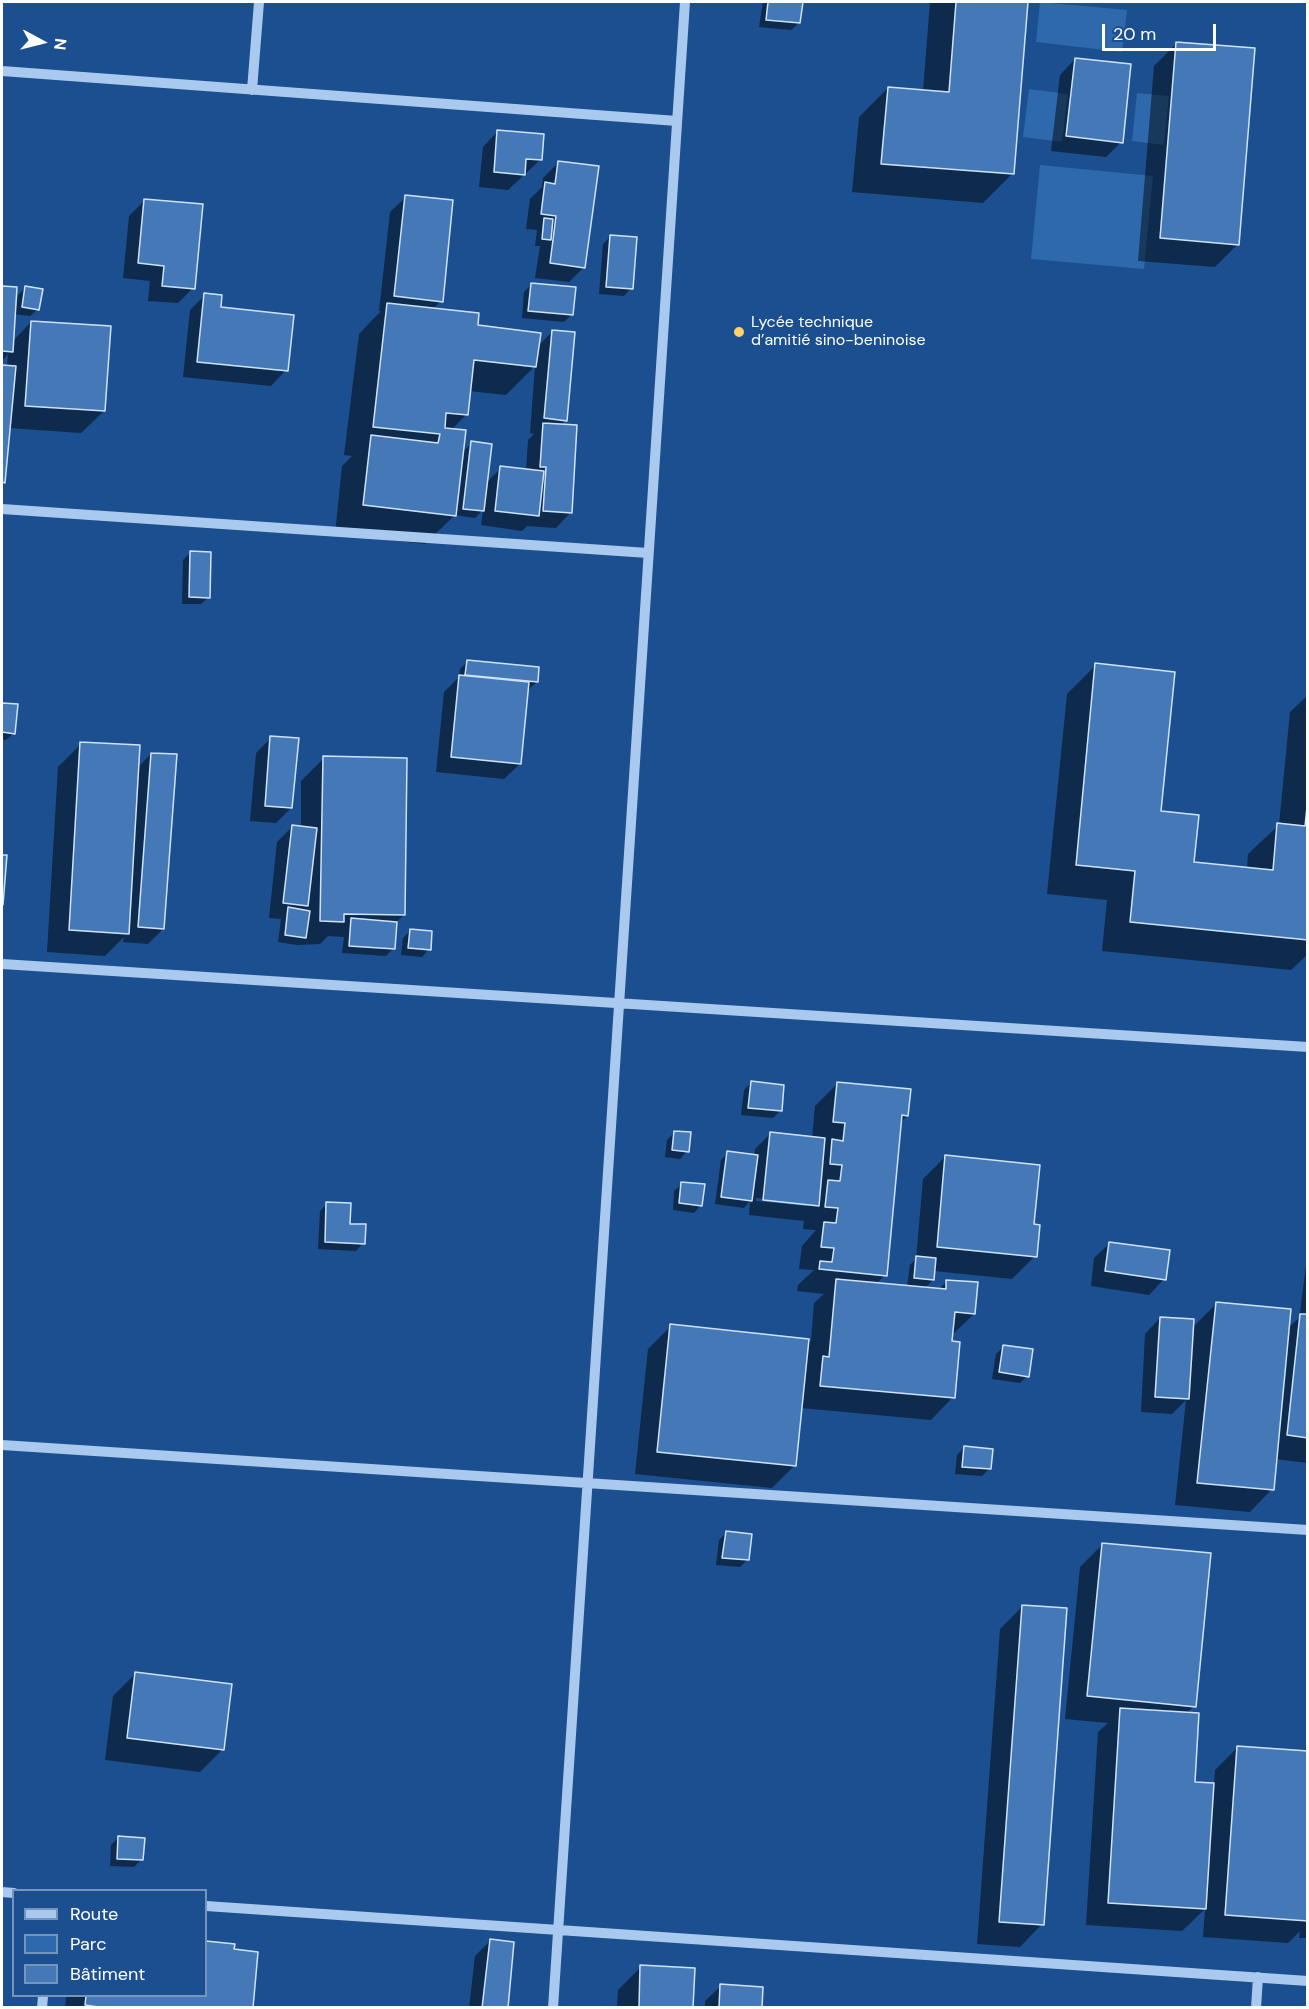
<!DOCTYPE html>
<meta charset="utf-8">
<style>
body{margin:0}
#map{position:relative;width:1309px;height:2009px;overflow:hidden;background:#1b4f8f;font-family:"DM Sans",sans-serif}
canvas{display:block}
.frame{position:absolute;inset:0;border:3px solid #fff;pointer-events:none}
.legend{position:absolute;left:12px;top:1889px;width:195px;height:108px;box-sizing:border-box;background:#1b4f8f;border:2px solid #7695bc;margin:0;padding:8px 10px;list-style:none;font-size:18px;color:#fff}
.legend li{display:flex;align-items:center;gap:12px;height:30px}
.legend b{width:30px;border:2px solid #7695bc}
.north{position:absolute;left:12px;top:12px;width:60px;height:60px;-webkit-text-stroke:4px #1b4f8f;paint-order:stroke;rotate:97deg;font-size:16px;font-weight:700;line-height:24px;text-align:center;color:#fff}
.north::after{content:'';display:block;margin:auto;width:21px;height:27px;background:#fff;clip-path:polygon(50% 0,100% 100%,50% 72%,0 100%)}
.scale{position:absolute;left:1102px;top:24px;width:114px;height:27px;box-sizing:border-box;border:3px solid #fff;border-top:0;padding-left:8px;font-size:18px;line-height:21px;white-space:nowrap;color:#fff;-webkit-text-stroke:4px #1b4f8f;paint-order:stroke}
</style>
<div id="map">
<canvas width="1309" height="2009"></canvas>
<div class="frame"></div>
<ul class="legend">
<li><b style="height:8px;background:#a9c9ee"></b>Route</li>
<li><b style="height:16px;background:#2e69ad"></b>Parc</li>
<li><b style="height:16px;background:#4478b7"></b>Bâtiment</li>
</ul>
<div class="north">N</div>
<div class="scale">20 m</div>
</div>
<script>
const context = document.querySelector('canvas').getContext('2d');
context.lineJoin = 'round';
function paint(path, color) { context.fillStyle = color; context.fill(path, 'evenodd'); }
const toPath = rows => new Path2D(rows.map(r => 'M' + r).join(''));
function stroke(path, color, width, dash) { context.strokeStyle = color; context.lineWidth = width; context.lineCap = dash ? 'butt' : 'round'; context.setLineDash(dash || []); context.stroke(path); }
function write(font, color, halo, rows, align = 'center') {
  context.font = font + ' "DM Sans",sans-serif'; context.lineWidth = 4.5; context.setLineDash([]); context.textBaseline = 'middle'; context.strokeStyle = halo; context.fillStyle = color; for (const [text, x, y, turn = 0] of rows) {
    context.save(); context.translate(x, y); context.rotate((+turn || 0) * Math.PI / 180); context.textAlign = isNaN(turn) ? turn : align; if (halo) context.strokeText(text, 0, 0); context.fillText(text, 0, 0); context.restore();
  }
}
paint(toPath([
 [1040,2,1127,10,1122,52,1036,42],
 [1029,89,1068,94,1062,142,1023,137],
 [1137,93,1169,96,1164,145,1132,141],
 [1040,165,1153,176,1144,269,1031,259]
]), '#2e69ad');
paint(toPath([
 [763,2,801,2,799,23,791,30,759,27],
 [930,2,1027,2,1012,174,983,203,852,192,859,117,888,88,923,91],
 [1177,43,1238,244,1215,267,1138,261,1154,66],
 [1075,59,1121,142,1106,157,1051,151,1060,75],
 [498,131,541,159,508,190,479,187,483,147],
 [559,162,584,267,569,282,535,278,540,246,535,246,537,230,526,229,530,199,542,187,543,178],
 [406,197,441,301,433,309,476,327,537,347,552,332,566,420,560,425,571,512,556,528,527,526,522,531,481,525,483,510,475,518,455,515,425,544,335,534,342,466,352,456,344,455,359,334,381,311,379,311,390,212],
 [535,366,530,433,534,434,528,440,526,471,501,468,486,483,472,443,462,452,451,430,466,415,469,391,506,395],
 [144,201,193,288,178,303,148,301,150,281,123,278,129,216],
 [610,237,631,288,624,296,599,294,603,244],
 [532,284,572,314,564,322,522,318,524,292],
 [2,287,15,288,14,308,16,308,18,295,26,287,38,309,30,316,13,314,12,342,31,322,104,411,81,433,9,428,3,482,2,484,2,366,7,367,8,354,2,361],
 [205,295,286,370,271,386,183,377,190,310],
 [190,553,209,597,201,604,182,604,183,560],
 [468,661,537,682,529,689,527,689,520,764,504,779,436,772,444,692,459,677,460,669],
 [1096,665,1159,813,1193,864,1247,869,1248,854,1279,825,1290,712,1308,695,1308,954,1291,970,1102,951,1107,900,1047,894,1067,694],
 [2,704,16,706,14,733,6,740,2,740],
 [271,738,291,808,276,823,250,821,256,753],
 [81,744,137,768,151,754,163,929,148,944,123,942,124,937,105,956,47,952,58,767],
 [324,758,404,915,395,923,393,949,386,956,342,953,344,937,328,936,320,944,297,945,278,942,281,919,269,918,277,842,292,827,301,828,301,781],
 [2,856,5,856,2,905],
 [410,931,429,949,422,957,401,955,403,938],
 [751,1083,780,1111,773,1118,741,1115,744,1090],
 [838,1083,907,1116,900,1123,885,1275,876,1284,907,1287,910,1265,916,1259,923,1179,946,1156,1033,1225,1035,1256,1012,1279,934,1271,933,1280,924,1289,938,1290,947,1281,974,1314,951,1336,953,1397,931,1420,801,1408,795,1465,772,1488,635,1474,648,1349,671,1326,811,1341,814,1303,824,1294,797,1291,798,1285,814,1270,799,1269,802,1246,816,1230,803,1229,804,1221,749,1215,750,1201,744,1208,715,1204,721,1160,728,1153,754,1156,755,1149,770,1134,812,1138,815,1106],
 [756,1198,806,1203,806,1206,756,1201],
 [674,1133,687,1151,680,1159,665,1157,667,1140],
 [682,1184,701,1205,694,1213,673,1210,674,1191],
 [327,1204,363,1243,356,1251,318,1249,320,1211],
 [1110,1243,1164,1279,1149,1295,1091,1286,1094,1258],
 [1308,1263,1308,1463,1275,1459,1272,1489,1250,1512,1175,1505,1186,1400,1172,1414,1141,1412,1145,1334,1160,1318,1192,1328,1216,1304,1288,1328,1303,1314,1300,1313,1306,1265],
 [1003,1347,1027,1376,1020,1383,992,1379,996,1354],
 [964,1448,989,1469,982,1476,955,1474,957,1455],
 [726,1533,747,1560,740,1567,716,1565,719,1540],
 [1103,1544,1194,1706,1186,1714,1194,1783,1214,1784,1215,1770,1238,1747,1308,1752,1308,1938,1299,1938,1300,1931,1288,1943,1203,1937,1205,1909,1182,1931,1086,1925,1098,1732,1108,1723,1065,1719,1080,1567],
 [1023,1606,1042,1924,1020,1947,977,1944,1000,1629],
 [136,1673,223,1749,200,1772,105,1760,113,1696],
 [118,1838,142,1859,134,1867,110,1866,111,1845],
 [490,1941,506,2008,469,2008,475,1956],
 [206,1943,233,1946,252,2008,65,2008,66,1996,206,1996],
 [641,1967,692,2008,617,2008,618,1990],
 [721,1986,760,2008,705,2008,705,2001]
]), '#0007');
const building = toPath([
 [768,2,803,2,800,23,766,20,768,2],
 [956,2,1028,2,1014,174,881,164,888,87,949,92,956,2],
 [1176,42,1255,48,1239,245,1160,238,1176,42],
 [1075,58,1131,64,1123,143,1066,136,1075,58],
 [497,130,544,134,542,160,526,159,525,175,494,172,497,130],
 [558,161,599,166,585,268,550,263,556,216,541,214,545,182,555,184,558,161],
 [405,195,453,200,443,302,394,296,405,195],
 [144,199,203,204,195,289,162,286,164,266,138,263,144,199],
 [544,218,553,219,551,240,542,239,544,218],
 [610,235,637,237,633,289,606,287,610,235],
 [531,283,576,287,573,315,528,311,531,283],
 [2,286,17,287,13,352,2,351,2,286],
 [25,286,43,289,39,310,22,307,25,286],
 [204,293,222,295,221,307,294,315,288,371,197,362,204,293],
 [387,303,479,313,478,325,541,333,536,367,474,360,468,415,446,413,445,428,466,430,456,516,363,505,371,435,438,443,440,434,373,427,387,303],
 [31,321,111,326,105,411,25,406,31,321],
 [552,330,575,332,567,421,544,418,552,330],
 [2,365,16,366,5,483,2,482,2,365],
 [543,423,577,425,572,513,543,511,546,467,540,467,543,423],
 [471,441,492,444,484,511,463,509,471,441],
 [500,466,544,471,539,516,495,511,500,466],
 [190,551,211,552,210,598,189,597,190,551],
 [467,660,539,667,538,682,465,675,467,660],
 [1095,663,1175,672,1161,811,1199,815,1194,862,1273,870,1277,823,1305,826,1308,797,1308,940,1130,922,1135,871,1076,865,1095,663],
 [459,675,529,682,521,764,451,757,459,675],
 [2,703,18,704,15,734,2,732,2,703],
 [270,736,299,738,292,808,265,806,270,736],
 [80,742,140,745,129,934,69,930,80,742],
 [151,753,177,754,164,929,138,927,151,753],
 [323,756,407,758,405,915,344,914,344,922,320,921,323,756],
 [292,825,317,828,308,906,283,903,292,825],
 [2,855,7,855,3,905,2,905,2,855],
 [288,907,310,911,306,938,285,935,288,907],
 [351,918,397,922,395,949,349,946,351,918],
 [410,929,432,931,431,950,408,948,410,929],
 [751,1081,784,1085,782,1111,748,1108,751,1081],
 [837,1082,911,1089,908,1116,902,1115,887,1276,819,1269,820,1261,832,1262,834,1248,821,1247,824,1222,836,1223,838,1208,825,1207,828,1180,840,1181,842,1165,830,1164,832,1139,843,1141,845,1123,833,1122,837,1082],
 [674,1131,691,1132,689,1152,672,1150,674,1131],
 [770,1132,825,1138,819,1206,763,1200,770,1132],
 [727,1151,758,1155,752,1201,721,1197,727,1151],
 [945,1155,1040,1165,1034,1224,1040,1225,1037,1257,937,1247,945,1155],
 [681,1182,705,1184,702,1206,679,1203,681,1182],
 [326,1202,351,1203,350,1224,366,1224,365,1244,325,1242,326,1202],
 [1109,1242,1170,1250,1166,1280,1105,1271,1109,1242],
 [916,1256,936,1258,934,1280,914,1278,916,1256],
 [836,1279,946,1289,946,1280,978,1282,975,1314,955,1312,952,1341,960,1342,955,1398,820,1386,823,1356,829,1357,836,1279],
 [1216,1302,1291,1309,1274,1490,1197,1483,1216,1302],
 [1300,1314,1308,1314,1308,1438,1287,1435,1300,1314],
 [1160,1317,1194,1319,1189,1399,1155,1397,1160,1317],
 [670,1324,809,1339,796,1466,657,1452,670,1324],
 [1003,1345,1033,1349,1029,1377,999,1372,1003,1345],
 [964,1446,993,1449,991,1469,962,1467,964,1446],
 [726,1531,752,1534,749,1560,722,1558,726,1531],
 [1102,1543,1211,1553,1196,1707,1087,1696,1102,1543],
 [1022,1605,1067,1608,1044,1925,999,1922,1022,1605],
 [135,1672,232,1684,224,1750,127,1738,135,1672],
 [1120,1708,1199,1713,1195,1782,1214,1783,1206,1909,1108,1903,1120,1708],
 [1237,1746,1308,1751,1308,1921,1225,1915,1237,1746],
 [118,1836,145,1838,143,1860,117,1859,118,1836],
 [490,1939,514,1942,508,2008,482,2008,490,1939],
 [206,1941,235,1944,234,1949,258,1952,253,2008,105,2008,85,2005,86,1996,206,1996,206,1941],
 [640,1965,695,1968,693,2008,639,2008,640,1965],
 [720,1984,763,1987,762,2008,719,2008,720,1984]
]);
paint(building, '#4478b7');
stroke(building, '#cfe3fa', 1.5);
stroke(toPath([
 [2,71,677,121],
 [252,90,259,2],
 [2,509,648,553],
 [2,964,1308,1047],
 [2,1445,1308,1530],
 [2,1892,14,1893],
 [206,1906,1308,1981],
 [42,2008,43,1996],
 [553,2008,685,2],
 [1256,2008,1258,1977]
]), '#a9c9ee', 10);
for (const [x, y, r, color] of [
 [739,332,6,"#ffd166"]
]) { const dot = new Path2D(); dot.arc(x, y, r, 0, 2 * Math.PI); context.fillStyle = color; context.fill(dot); stroke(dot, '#1b4f8f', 2); }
write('16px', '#fff', '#1b4f8f', [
 ["Lycée technique",751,323],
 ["d’amitié sino-beninoise",751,341]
], 'left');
</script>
